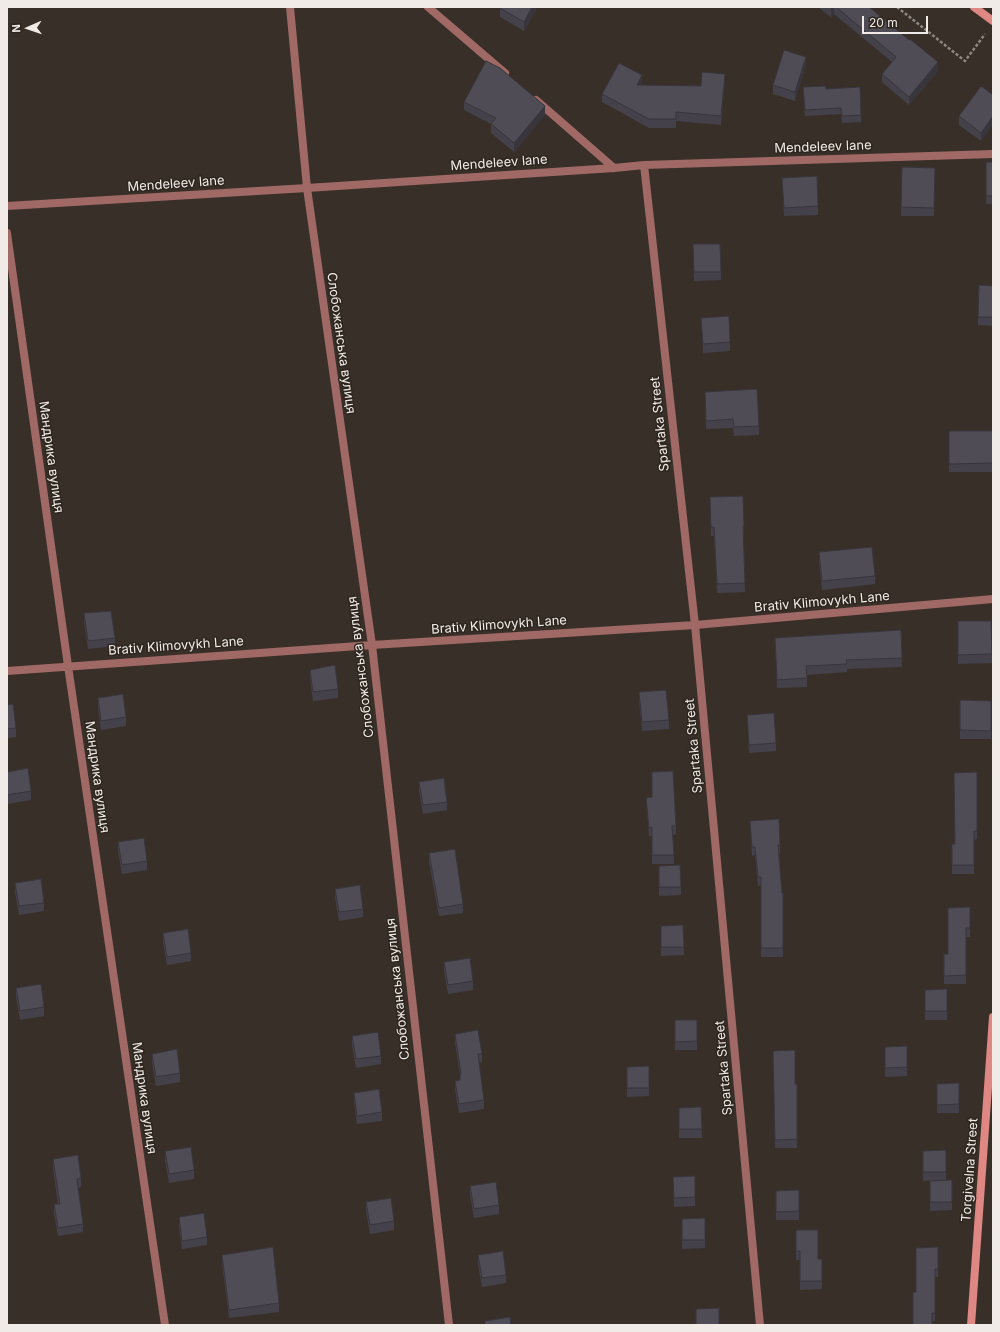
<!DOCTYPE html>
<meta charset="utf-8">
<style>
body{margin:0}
#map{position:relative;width:1000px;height:1332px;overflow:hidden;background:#383028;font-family:Inter,sans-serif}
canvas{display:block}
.frame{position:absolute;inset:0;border:8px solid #f0ebe6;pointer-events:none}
.north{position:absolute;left:8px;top:8px;width:40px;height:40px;-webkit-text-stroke:3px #2e261f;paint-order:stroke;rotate:268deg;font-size:11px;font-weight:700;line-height:16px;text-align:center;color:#f0ebe6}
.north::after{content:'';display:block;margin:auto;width:14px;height:18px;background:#f0ebe6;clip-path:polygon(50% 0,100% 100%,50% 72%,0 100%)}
.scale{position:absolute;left:862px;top:16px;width:66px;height:18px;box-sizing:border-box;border:2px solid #f0ebe6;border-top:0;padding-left:5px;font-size:12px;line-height:14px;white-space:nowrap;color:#f0ebe6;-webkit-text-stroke:3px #2e261f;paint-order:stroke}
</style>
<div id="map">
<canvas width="1000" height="1332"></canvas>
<div class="frame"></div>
<div class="north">N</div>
<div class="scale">20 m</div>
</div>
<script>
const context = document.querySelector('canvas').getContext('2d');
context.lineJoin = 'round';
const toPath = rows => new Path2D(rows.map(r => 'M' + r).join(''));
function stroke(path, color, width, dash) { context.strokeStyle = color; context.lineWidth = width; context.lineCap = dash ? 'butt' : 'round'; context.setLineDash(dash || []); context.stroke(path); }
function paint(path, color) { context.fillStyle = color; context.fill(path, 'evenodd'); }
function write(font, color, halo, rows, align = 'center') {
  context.font = font + ' Inter,sans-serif'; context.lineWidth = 3; context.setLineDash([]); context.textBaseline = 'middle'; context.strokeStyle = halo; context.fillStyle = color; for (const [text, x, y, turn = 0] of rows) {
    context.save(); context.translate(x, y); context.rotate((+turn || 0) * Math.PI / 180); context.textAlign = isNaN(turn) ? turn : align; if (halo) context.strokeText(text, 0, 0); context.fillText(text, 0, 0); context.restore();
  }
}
stroke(toPath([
 [897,7,965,61,985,34]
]), '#8f8882', 2.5, [3, 2]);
stroke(toPath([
 [290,7,307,188,372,645,449,1325],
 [428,7,505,73],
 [536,100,614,168],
 [644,165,695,625,760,1325],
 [7,206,307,188,614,168,644,165,993,154],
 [7,233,68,666,165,1325],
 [7,671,372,645,695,625,993,599]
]), '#a06966', 8);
stroke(toPath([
 [974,7,993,21],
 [971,1325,993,1017]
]), '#de8783', 8);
paint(toPath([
 [536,7,536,10,524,31,500,17,500,8],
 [818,7,869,7,938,71,909,105,882,82,882,74,892,62,834,14,831,17],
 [806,65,795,101,773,94,773,85],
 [725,82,721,125,676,121,676,128,649,128,602,102,602,94,642,84,642,85,701,86],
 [803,87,826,89,861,115,861,122,842,123,841,114,805,116],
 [993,95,981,141,959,125,959,116],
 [464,102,545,115,514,152,491,133,491,124,464,110],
 [986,162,993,162,993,204,986,204],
 [902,167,935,168,934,216,901,216],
 [782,178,818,206,818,215,784,216],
 [693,244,721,272,721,280,694,281],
 [993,286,993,326,978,325,978,317],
 [701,318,730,342,730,351,703,353],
 [705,392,759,426,759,435,734,436,733,428,706,429],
 [949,431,993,431,993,472,949,472],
 [710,497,744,526,744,535,743,535,745,592,717,593,714,536,711,536],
 [819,552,875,576,875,584,822,590,819,561],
 [84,613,115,638,115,646,88,649,84,621],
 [958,621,991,621,992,663,958,664],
 [901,630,902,667,847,669,847,672,807,675,807,687,777,688,775,638],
 [310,670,338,689,338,698,313,701,310,678],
 [639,692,669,720,669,729,642,731,639,701],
 [98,698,126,717,126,726,101,730,98,707],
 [960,700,991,701,991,739,960,739],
 [7,705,16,728,16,737,7,738],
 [747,715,776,743,776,751,749,753],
 [7,772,31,791,31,800,7,804],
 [977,772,977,839,974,840,974,874,952,874,952,844,955,844],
 [419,782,447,802,447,810,423,814,419,791],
 [646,798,676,826,676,834,673,835,674,864,652,864,652,836,649,836],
 [750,821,780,845,780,854,779,854,782,893,783,893,783,957,761,957,761,885,758,886,755,855,752,856],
 [118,842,147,861,147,870,122,874,118,851],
 [429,853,463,904,463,913,439,916,429,862],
 [659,866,681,887,681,895,659,896],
 [15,883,44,903,44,911,19,915,15,892],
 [335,889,363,909,363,917,339,921,335,898],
 [970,907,970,937,966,937,966,984,944,984,944,954,948,954],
 [661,926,684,947,684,955,661,956],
 [163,933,191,953,191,961,167,965,163,942],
 [444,962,473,981,473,990,448,994,444,971],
 [16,988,44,1007,44,1016,20,1020,16,997],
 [947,989,947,1020,925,1020,925,990],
 [675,1020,697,1020,697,1050,675,1050],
 [455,1034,482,1054,482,1062,479,1063,484,1100,484,1109,459,1113,455,1090,455,1081,460,1080,460,1075,455,1043],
 [352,1036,381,1056,381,1064,356,1068,352,1045],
 [907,1046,907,1076,885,1077,885,1047],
 [773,1051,795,1084,797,1084,797,1148,775,1148],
 [152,1054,180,1073,180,1082,156,1086,152,1062],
 [649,1066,649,1096,627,1097,627,1067],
 [959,1083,959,1113,937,1113,937,1084],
 [354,1093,382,1112,382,1121,357,1124,354,1102],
 [701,1107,702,1138,679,1138,679,1108],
 [946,1150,946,1180,923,1181,923,1151],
 [165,1151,194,1170,194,1179,169,1183,165,1160],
 [53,1159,81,1178,81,1187,78,1188,83,1224,83,1232,58,1236,54,1213,54,1204,58,1204,53,1168],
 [695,1176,695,1206,674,1207,673,1177],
 [952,1180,952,1210,930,1211,930,1181],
 [470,1186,499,1205,499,1214,474,1218,470,1195],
 [799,1190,799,1220,776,1220,776,1191],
 [366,1202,394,1221,394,1230,370,1234,366,1211],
 [179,1217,207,1237,207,1245,182,1249,179,1226],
 [705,1218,705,1248,682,1249,682,1219],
 [796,1230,818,1259,822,1259,822,1289,800,1290,800,1260,796,1260],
 [938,1247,938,1277,935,1277,935,1321,932,1321,916,1292],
 [222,1255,279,1303,279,1312,229,1318,222,1263],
 [478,1255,506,1275,506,1283,482,1287,478,1264]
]), '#45414a');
paint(toPath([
 [532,7,536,7,536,10,524,31,524,22],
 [832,7,834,7,834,14,831,17,831,9],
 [806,57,806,65,795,101,795,92],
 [938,62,938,71,909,105,909,97],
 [725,74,725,82,721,125,721,116],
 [642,75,642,84,637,94,637,85],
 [545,106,545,115,514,152,514,143],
 [993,116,993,125,981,141,981,133]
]), '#38353c');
const building = toPath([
 [500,7,532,7,524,22,500,8,500,7],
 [836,7,869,7,909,40,910,39,938,62,909,97,882,74,896,57,836,7],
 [784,50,806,57,795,92,773,85,784,50],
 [486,61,500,68,545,106,514,143,491,124,496,118,464,102,486,61],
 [619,63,642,75,637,85,701,86,702,72,725,74,721,116,676,112,676,119,649,119,602,94,619,63],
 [826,86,826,89,860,87,861,115,842,116,841,108,805,110,803,87,826,86],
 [981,86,993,95,993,116,981,133,959,116,981,86],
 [986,162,993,162,993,196,986,196,986,162],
 [902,167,935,168,934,208,901,207,902,167],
 [817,176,818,206,784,208,782,178,817,176],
 [693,244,720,244,721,272,694,272,693,244],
 [979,285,993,286,993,317,978,317,979,285],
 [729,316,730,342,703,344,701,318,729,316],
 [757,389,759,426,734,427,733,419,706,421,705,392,757,389],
 [949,431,993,431,993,463,949,464,949,431],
 [743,496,744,526,743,526,745,583,717,584,714,527,711,527,710,497,743,496],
 [872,547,875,576,822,581,819,552,872,547],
 [111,611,115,638,88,641,84,613,111,611],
 [958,621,991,621,992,654,958,655,958,621],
 [901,630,902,658,846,660,847,664,806,666,807,678,777,680,775,638,901,630],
 [335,665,338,689,313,692,310,670,335,665],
 [666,690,669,720,642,722,639,692,666,690],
 [123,694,126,717,101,721,98,698,123,694],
 [960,700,991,701,991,731,960,730,960,700],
 [13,704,16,728,7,729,7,705,13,704],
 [774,713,776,743,749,745,747,715,774,713],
 [28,768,31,791,7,795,7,772,28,768],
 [673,771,676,826,672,826,674,855,652,855,652,827,649,828,646,798,652,797,652,772,673,771],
 [977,772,977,831,974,831,974,865,952,865,952,844,955,844,954,773,977,772],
 [444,778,447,802,423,805,419,782,444,778],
 [779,819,780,845,778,845,782,893,783,893,783,948,761,948,761,877,758,877,755,847,752,847,750,821,779,819],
 [144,838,147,861,122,865,118,842,144,838],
 [455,849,463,904,439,908,429,853,455,849],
 [680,865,681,887,659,887,659,866,680,865],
 [41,879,44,903,19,906,15,883,41,879],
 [360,885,363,909,339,912,335,889,360,885],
 [970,907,970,928,966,928,966,975,944,976,944,954,948,954,948,908,970,907],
 [683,925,684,947,661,947,661,926,683,925],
 [188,929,191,953,167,957,163,933,188,929],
 [470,958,473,981,448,985,444,962,470,958],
 [41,984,44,1007,20,1011,16,988,41,984],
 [947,989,947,1011,925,1011,925,990,947,989],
 [675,1020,697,1020,697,1041,675,1042,675,1020],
 [478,1030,482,1054,478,1054,484,1100,459,1104,455,1081,460,1080,460,1075,461,1074,455,1034,478,1030],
 [378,1032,381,1056,356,1059,352,1036,378,1032],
 [907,1046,907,1067,885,1068,885,1047,907,1046],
 [177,1049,180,1073,156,1077,152,1054,177,1049],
 [795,1050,795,1084,797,1084,797,1139,775,1140,773,1051,795,1050],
 [649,1066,649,1088,627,1088,627,1067,649,1066],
 [959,1083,959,1104,937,1105,937,1084,959,1083],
 [379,1089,382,1112,357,1116,354,1093,379,1089],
 [701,1107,702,1129,679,1129,679,1108,701,1107],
 [191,1147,194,1170,169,1174,165,1151,191,1147],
 [946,1150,946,1172,923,1172,923,1151,946,1150],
 [78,1155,81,1178,77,1179,83,1224,58,1228,54,1204,60,1204,53,1159,78,1155],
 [695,1176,695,1197,674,1198,673,1177,695,1176],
 [952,1180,952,1202,930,1202,930,1181,952,1180],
 [496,1182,499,1205,474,1209,470,1186,496,1182],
 [799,1190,799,1211,776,1212,776,1191,799,1190],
 [391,1198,394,1221,370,1225,366,1202,391,1198],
 [204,1213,207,1237,182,1241,179,1217,204,1213],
 [705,1218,705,1240,682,1240,682,1219,705,1218],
 [796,1230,818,1230,818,1259,822,1259,822,1281,800,1281,800,1251,796,1251,796,1230],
 [273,1247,279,1303,229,1310,222,1255,273,1247],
 [938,1247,938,1269,935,1269,935,1313,932,1313,932,1325,913,1325,913,1292,916,1292,916,1248,938,1247],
 [503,1251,506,1275,482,1278,478,1255,503,1251],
 [719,1308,719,1325,696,1325,696,1309,719,1308],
 [510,1317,511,1325,485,1325,485,1321,510,1317]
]);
paint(building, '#504c56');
stroke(building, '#38353c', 1);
write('13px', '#f0ebe6', '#2e261f', [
 ["Mendeleev lane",823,147,-2],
 ["Mendeleev lane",499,163,-4],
 ["Mendeleev lane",176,184,-4],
 ["Слобожанська вулиця",341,343,82],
 ["Spartaka Street",660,424,-96],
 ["Мандрика вулиця",51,457,82],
 ["Brativ Klimovykh Lane",822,602,-5],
 ["Brativ Klimovykh Lane",499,625,-4],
 ["Brativ Klimovykh Lane",176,646,-4],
 ["Слобожанська вулиця",361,667,-97],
 ["Spartaka Street",694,746,-95],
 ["Мандрика вулиця",97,777,82],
 ["Слобожанська вулиця",398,989,-96],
 ["Spartaka Street",724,1068,-95],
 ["Мандрика вулиця",144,1098,82],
 ["Torgivelna Street",970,1170,-86]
]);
</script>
